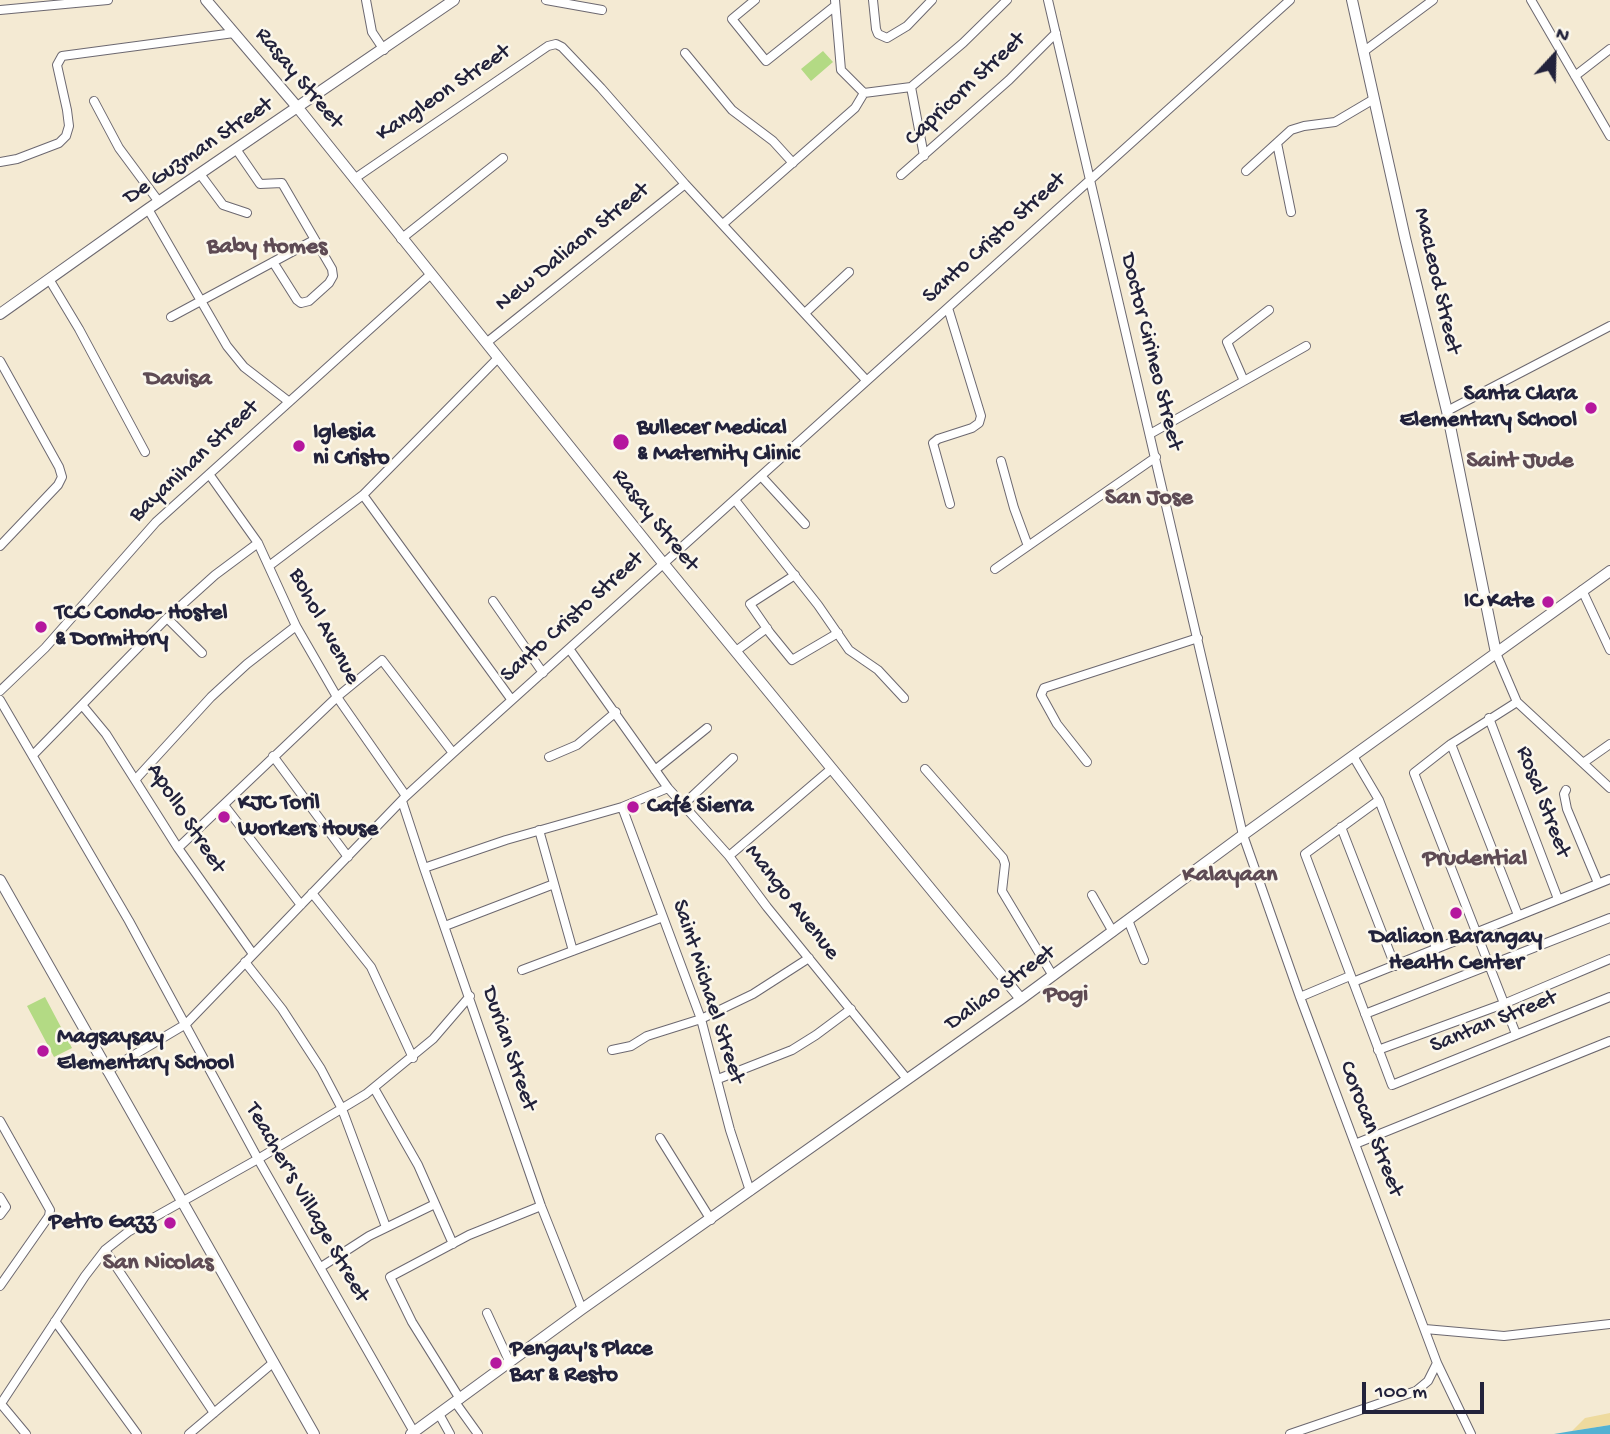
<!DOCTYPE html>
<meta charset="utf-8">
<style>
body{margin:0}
#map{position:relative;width:1610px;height:1434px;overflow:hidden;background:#f4ead3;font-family:"Gochi Hand",sans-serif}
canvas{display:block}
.north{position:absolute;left:1519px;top:21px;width:70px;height:70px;-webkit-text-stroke:5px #fbf7ec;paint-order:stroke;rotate:22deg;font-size:19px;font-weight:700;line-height:28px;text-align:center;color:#22223b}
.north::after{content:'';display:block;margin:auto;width:24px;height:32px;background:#22223b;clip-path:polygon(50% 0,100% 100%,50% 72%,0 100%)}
.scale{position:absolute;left:1362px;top:1382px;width:122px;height:32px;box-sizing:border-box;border:4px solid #22223b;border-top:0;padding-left:9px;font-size:21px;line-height:24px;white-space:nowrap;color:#22223b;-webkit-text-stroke:5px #fbf7ec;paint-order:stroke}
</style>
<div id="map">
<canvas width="1610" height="1434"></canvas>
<div class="north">N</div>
<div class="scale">100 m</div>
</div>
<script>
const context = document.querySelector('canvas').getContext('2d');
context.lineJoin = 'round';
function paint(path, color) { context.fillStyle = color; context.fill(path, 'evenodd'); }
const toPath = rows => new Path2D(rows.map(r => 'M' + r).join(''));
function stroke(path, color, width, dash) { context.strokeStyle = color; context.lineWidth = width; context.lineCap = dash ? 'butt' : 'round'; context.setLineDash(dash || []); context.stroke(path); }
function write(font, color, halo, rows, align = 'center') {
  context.font = font + ' "Gochi Hand",sans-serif'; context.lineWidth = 5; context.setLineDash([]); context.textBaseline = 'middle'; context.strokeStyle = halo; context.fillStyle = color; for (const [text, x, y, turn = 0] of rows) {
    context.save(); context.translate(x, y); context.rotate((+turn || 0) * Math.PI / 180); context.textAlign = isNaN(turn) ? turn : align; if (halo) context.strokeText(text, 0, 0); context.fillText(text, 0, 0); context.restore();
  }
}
paint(toPath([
 [823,51,833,62,811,81,801,69],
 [45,997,72,1048,54,1057,27,1006]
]), '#b3da84');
paint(toPath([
 [1610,1413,1610,1425,1572,1431,1585,1418]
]), '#eeda9e');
paint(toPath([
 [1610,1425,1610,1434,1554,1434,1572,1431]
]), '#53b1d2');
const minor = toPath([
 [366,0,372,32,384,50],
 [546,0,602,10],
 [755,0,732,19,766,61,835,6],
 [835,0,841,70,864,93],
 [873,0,876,29,878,34,887,38,907,26,932,0],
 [1048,0,1243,835,1300,997,1437,1363,1471,1434],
 [1531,0,1610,136],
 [0,10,108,0],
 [1363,52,1433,0],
 [685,53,732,110,773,141,793,163],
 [1575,76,1610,49],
 [911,87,924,156],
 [864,93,911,87,963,43,1007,0],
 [94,101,119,148,159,202],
 [1277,143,1291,212],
 [236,149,260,184,282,183,332,269,333,276,329,283,309,301,301,303,297,300,273,262],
 [0,162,17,159,59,143,66,136,69,126,67,110,57,65,62,56,234,33],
 [1246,171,1291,130,1304,126,1335,122,1374,99],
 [200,174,223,205,247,213],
 [901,175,1009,80,1056,33],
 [354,179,548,46,556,44,562,47,601,88,685,184,866,380],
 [148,209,227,346,244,367,288,401],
 [723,224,855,108,864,93],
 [401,239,503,158],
 [49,279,79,329,145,452],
 [948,308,981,416,979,423,972,428,938,439,933,443,950,504],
 [805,313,849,272],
 [171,317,314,240],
 [486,343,685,184],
 [0,361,59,467,62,477,58,485,0,546],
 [1244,381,1227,342,1269,310],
 [1447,411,1610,326],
 [1150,434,1306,346],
 [1001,461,1014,508,1028,546],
 [209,474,258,543,296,626,337,697,406,796],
 [761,476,805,524],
 [363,495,511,699],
 [735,500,818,605,849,650,878,670,904,698],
 [269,566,363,495,498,358],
 [995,569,1156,457],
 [795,575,750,604,770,633,792,660,838,633],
 [1582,590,1610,650],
 [493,601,543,673],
 [167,618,202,653],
 [570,650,668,788,729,856,767,907,907,1079],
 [736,651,767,628],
 [1496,653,1517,702,1610,788],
 [0,691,45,648,156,522,431,274],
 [0,700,129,921,258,1159,414,1432],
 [82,705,106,734,178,848,253,954],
 [1489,718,1558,899],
 [1451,744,1518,915],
 [33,755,164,621,215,575,258,543],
 [273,756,348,857],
 [1353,756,1379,800,1436,948],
 [549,757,577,745,616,712],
 [1087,762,1057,724,1041,695,1044,688,1198,638],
 [1583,763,1610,744],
 [925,769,1003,858,1005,864,1002,891,1053,976],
 [655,770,707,728],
 [136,779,211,697,247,664,296,626],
 [1566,790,1564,794,1567,809,1598,883],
 [1379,800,1305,854,1392,1085,1610,997],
 [402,801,424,868,541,1206,582,1309],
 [684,804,733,758],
 [224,805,301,905],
 [622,807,701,1019,730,1130,750,1191],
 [1341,827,1395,966],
 [539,830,573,951],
 [178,848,337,697,382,660,453,753],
 [729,856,831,769],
 [424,868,506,840,622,807,668,788],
 [312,893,371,967,413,1058],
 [1092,895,1113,932],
 [1128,920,1144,960],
 [445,926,554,884],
 [245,962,282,1009,321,1069,342,1109,386,1227],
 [522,970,663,917],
 [1353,982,1610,879],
 [1300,997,1350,976],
 [1365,1014,1610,918],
 [1516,1034,1414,773,1451,744,1517,702],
 [612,1050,631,1046,647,1036,701,1019,753,994,809,958],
 [1378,1050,1506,1003,1610,959],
 [107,1071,186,1024,406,796,453,753,1290,0],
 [718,1079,792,1050,816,1035,851,1009],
 [374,1088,418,1165,453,1244],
 [0,1121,50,1210,49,1216,0,1286],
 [660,1138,711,1220],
 [1355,1144,1610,1041],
 [0,1197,6,1207,0,1215],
 [105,1250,214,1413],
 [321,1267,369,1236,435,1204],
 [487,1313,510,1363],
 [55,1321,137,1434],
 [1425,1329,1504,1336,1610,1324],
 [460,1399,412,1322,390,1277,469,1235,541,1206],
 [455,1402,478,1434],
 [1,1404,26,1434],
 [0,1405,85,1276,105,1250,128,1232,258,1159,366,1094,433,1039,470,996],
 [439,1414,450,1434],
 [189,1434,274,1362],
 [1290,1434,1416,1391,1428,1381,1437,1363]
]);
const tertiary = toPath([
 [206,0,298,108,663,563,1021,999],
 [1352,0,1405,238,1447,411,1496,653],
 [0,314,148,209,454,0],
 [0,880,314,1434],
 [411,1434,582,1309,1021,999,1243,835,1610,571]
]);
stroke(minor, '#6c6870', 10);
stroke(tertiary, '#6c6870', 12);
stroke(minor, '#fff', 8);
stroke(tertiary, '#fff', 10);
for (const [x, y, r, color] of [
 [1591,408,7,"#b5179e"],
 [621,442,9,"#b5179e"],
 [299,446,7,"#b5179e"],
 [1548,602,7,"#b5179e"],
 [41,627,7,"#b5179e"],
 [633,807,7,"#b5179e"],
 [224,817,7,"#b5179e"],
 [1456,913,7,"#b5179e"],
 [43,1051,7,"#b5179e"],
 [170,1223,7,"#b5179e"],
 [496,1363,7,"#b5179e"]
]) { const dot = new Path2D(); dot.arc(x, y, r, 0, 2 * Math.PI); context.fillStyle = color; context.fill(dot); stroke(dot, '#fbf7ec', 2.5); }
write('23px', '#22223b', '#fbf7ec', [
 ["Rasay Street",298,79,50],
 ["Capricorn Street",966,90,-43],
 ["Kangleon Street",444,94,-34],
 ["De Guzman Street",199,152,-34],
 ["Santo Cristo Street",995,239,-42],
 ["New Daliaon Street",573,248,-39],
 ["MacLeod Street",1436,281,77],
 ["Doctor Cirineo Street",1150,352,76],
 ["Bayanihan Street",195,462,-43],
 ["Rasay Street",654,521,51],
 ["Santo Cristo Street",573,618,-42],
 ["Bohol Avenue",323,627,62],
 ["Rosal Street",1542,802,69],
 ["Apollo Street",185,819,57],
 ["Mango Avenue",791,903,52],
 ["Daliao Street",1001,989,-36],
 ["Saint Michael Street",707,992,72],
 ["Santan Street",1494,1023,-22],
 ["Durian Street",508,1049,71],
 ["Corocan Street",1370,1129,69],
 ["Teacher's Village Street",306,1203,60]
]);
write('bold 23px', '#22223b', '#fbf7ec', [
 ["Santa Clara",1577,395,"right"],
 ["Elementary School",1577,421,"right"],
 ["Bullecer Medical",637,429],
 ["& Maternity Clinic",637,455],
 ["Iglesia",313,433],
 ["ni Cristo",313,459],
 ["IC Kate",1534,602,"right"],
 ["TCC Condo- Hostel",55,614],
 ["& Dormitory",55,640],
 ["KJC Toril",238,804],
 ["Workers House",238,830],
 ["Café Sierra",647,807],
 ["Daliaon Barangay",1456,938,"center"],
 ["Health Center",1456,964,"center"],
 ["Magsaysay",57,1038],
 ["Elementary School",57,1064],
 ["Petro Gazz",156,1223,"right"],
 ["Pengay's Place",510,1350],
 ["Bar & Resto",510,1376]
], 'left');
write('bold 24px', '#5e4b54', '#fbf7ec', [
 ["Baby Homes",267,248],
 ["Davisa",178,380],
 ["Saint Jude",1520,462],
 ["San Jose",1149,499],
 ["Prudential",1475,860],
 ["Kalayaan",1230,876],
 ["Pogi",1066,996],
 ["San Nicolas",158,1264]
]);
</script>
